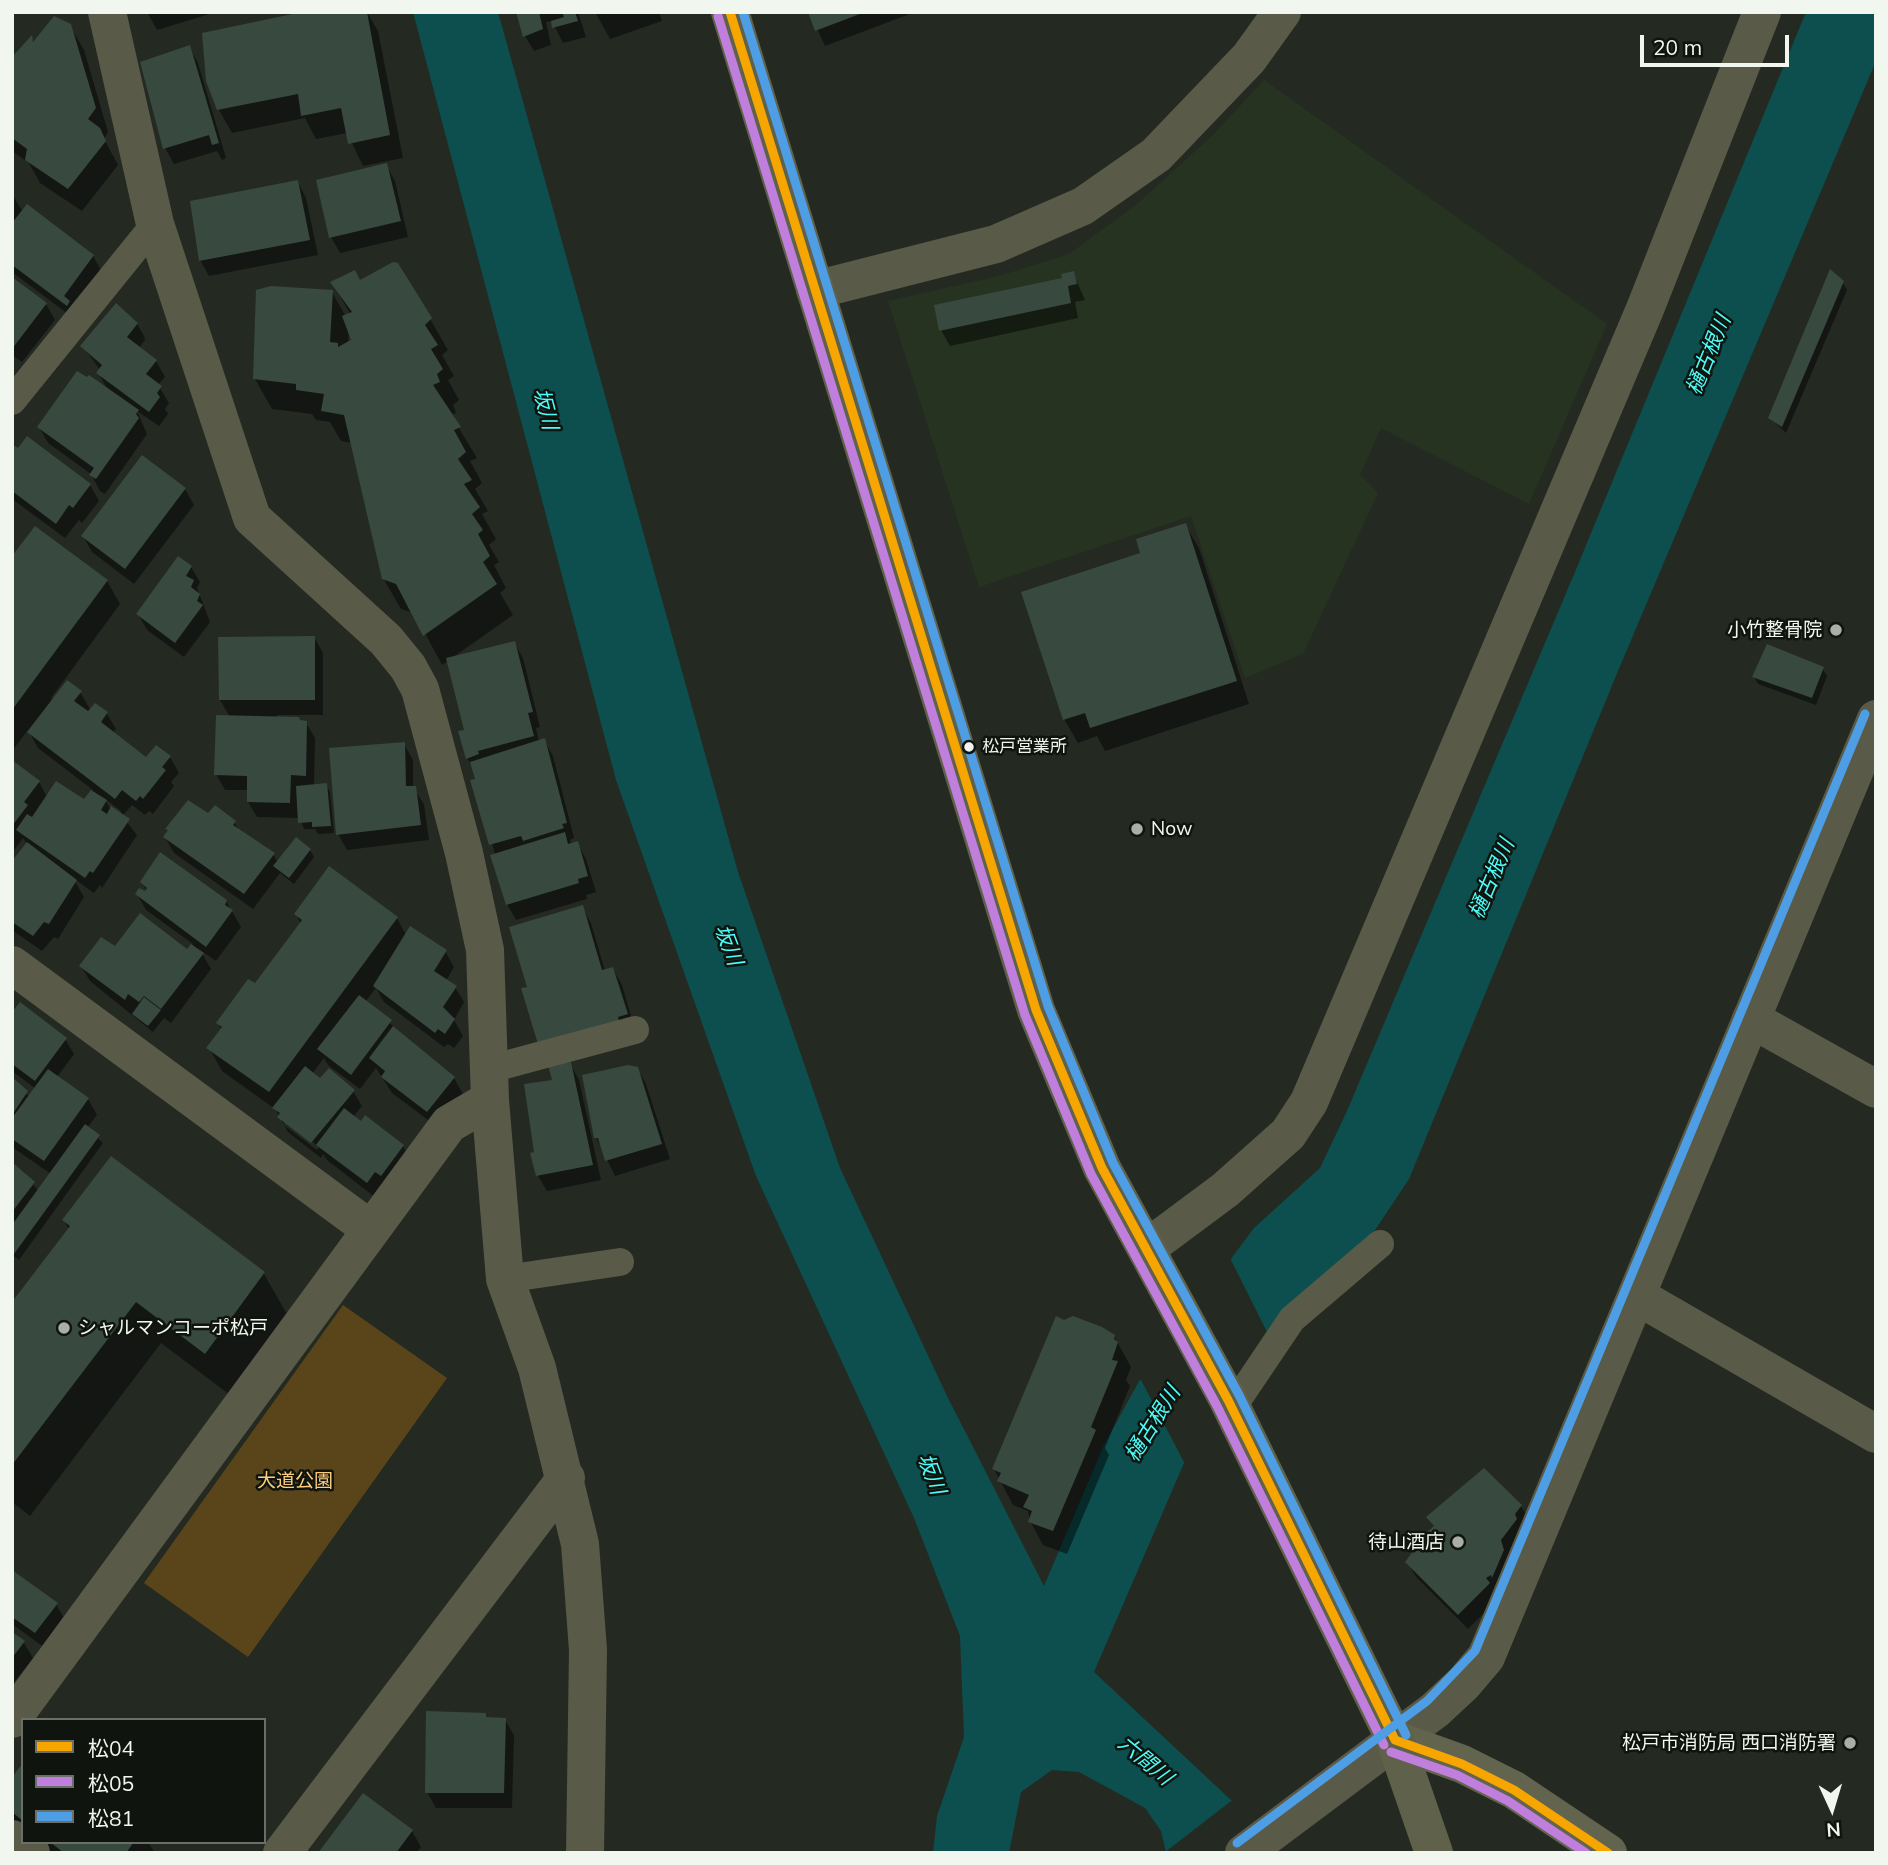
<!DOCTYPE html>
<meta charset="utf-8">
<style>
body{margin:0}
#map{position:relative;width:1888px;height:1865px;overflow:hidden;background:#242a22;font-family:Mulish,"Noto Sans JP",sans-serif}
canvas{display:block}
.frame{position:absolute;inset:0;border:14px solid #f1f7ee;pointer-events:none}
.legend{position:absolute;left:21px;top:1718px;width:245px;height:126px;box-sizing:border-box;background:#10140e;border:2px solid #6a6f68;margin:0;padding:9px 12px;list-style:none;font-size:21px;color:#f1f7ee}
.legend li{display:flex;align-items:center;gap:14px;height:35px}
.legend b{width:35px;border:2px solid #6a6f68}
.north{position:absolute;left:1797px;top:1774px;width:70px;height:70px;-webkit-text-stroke:5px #10140e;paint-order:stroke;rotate:176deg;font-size:19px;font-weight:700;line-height:28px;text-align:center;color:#f1f7ee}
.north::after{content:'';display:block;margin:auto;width:24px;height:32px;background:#f1f7ee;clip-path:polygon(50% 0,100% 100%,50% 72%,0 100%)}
.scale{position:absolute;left:1640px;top:35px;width:149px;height:32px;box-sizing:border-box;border:4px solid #f1f7ee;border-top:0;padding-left:9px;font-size:21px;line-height:24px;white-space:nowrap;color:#f1f7ee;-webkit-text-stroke:5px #10140e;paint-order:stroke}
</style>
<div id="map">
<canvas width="1888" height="1865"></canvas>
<div class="frame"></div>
<ul class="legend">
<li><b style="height:9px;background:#f7a600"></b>松04</li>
<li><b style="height:9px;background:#c07fdc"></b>松05</li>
<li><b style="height:9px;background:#4d9ee5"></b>松81</li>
</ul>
<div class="north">N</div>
<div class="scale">20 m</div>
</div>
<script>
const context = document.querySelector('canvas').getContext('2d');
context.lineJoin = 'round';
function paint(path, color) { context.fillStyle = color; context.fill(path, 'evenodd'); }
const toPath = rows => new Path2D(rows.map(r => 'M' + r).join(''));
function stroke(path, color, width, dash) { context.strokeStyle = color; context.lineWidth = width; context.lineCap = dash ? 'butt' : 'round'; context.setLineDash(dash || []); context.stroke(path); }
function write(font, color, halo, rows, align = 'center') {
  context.font = font + ' Mulish,"Noto Sans JP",sans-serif'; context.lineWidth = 5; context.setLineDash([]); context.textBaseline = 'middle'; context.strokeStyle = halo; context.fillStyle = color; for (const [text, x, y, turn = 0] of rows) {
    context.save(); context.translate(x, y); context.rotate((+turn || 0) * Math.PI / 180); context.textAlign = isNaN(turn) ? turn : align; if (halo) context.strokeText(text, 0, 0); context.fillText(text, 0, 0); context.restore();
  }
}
paint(toPath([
 [1264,80,1607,324,1529,504,1381,428,1360,475,1378,493,1303,654,1245,678,1191,516,979,587,888,301,999,276,1069,254,1137,204,1214,134]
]), '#263321');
paint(toPath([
 [343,1305,447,1378,248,1657,144,1583]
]), '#5a451b');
paint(toPath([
 [413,12,498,12,738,872,840,1168,947,1396,1044,1586,1104,1445,1138,1383,1254,1228,1320,1168,1347,1111,1575,572,1806,12,1876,12,1876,61,1618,671,1409,1179,1375,1230,1282,1313,1184,1463,1094,1672,1231,1800,1305,1853,1166,1852,1161,1831,1145,1808,1079,1772,1052,1770,1021,1792,1009,1853,933,1853,937,1816,964,1737,960,1636,914,1518,756,1176,616,780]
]), '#0c4f4e');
paint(toPath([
 [1229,1256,1270,1338,1186,1466,1139,1376],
 [1235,1798,1307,1850,1308,1853,1164,1853]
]), '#242a22');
paint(toPath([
 [147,12,216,12,157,30],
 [367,12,378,31,403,158,363,166,347,133,316,139,305,118,232,133,219,110,208,80],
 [518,12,578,12,586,37,563,43,552,21,546,22,551,45,534,51,525,36],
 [595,12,659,12,662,21,610,39],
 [810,12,915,12,825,46],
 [70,26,84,50,108,132,104,139,118,165,82,211,40,183,29,163,12,151,12,62,31,38,35,43],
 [189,47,198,63,226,158,222,160,217,151,174,164,165,148],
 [386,165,395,181,408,237,340,253,331,237],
 [298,182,306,198,318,255,209,276,200,260],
 [12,194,23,212,93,256,102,272,76,320,12,272],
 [1073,273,1085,300,1075,302,1078,318,950,346,941,330],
 [12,279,46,304,55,320,22,362,12,355],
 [360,282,430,319,448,350,442,355,454,376,448,380,459,400,453,405,456,413,451,415,477,458,470,461,482,483,475,489,488,511,482,514,496,539,489,545,499,562,494,565,506,588,500,593,513,615,452,658,514,643,523,658,540,727,536,728,539,742,544,740,553,756,574,838,570,840,572,845,577,843,586,859,596,892,586,895,587,899,516,920,507,904,474,769,467,758,467,731,448,661,442,665,414,613,401,609,383,578,352,443,341,441,330,422,316,420,312,414,272,409,255,379,332,292,346,317,351,315,332,283],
 [349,329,354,341,348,343],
 [1842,282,1847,290,1786,433,1770,418],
 [116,306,135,320,144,336,145,340,139,348,156,361,165,377,158,385,169,403,165,409,168,414,159,426,137,411,147,434,105,494,100,491,91,474,48,443,39,427,108,390,98,373,100,370,83,346],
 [12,446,90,485,99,501,82,523,79,520,65,538,12,499],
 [185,489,194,505,134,584,92,552,83,536],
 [1185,525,1199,548,1249,704,1105,751,1097,736,1078,743,1064,719,1142,554],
 [12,559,107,581,120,604,51,698,54,700,80,692,91,711,107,714,116,729,112,733,147,759,170,757,179,773,171,782,174,786,153,814,149,811,145,815,132,805,122,816,137,835,102,888,100,885,94,893,73,878,84,897,58,939,54,937,42,951,12,930,12,864,27,844,23,838,12,853,12,763,39,782,47,797,84,801,93,790,38,748,28,730,12,751],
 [104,798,121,811,120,814,111,810],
 [191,567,200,582,197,588,210,622,184,657,147,630,138,614],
 [314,637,323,653,323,715,277,715,277,718,306,723,315,738,314,786,326,785,330,792,334,833,318,834,315,829,304,829,300,818,257,817,248,802,248,790,225,790,216,774,230,717,220,700],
 [1822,668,1827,676,1816,705,1758,684,1754,677],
 [404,744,413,760,413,788,424,804,429,840,347,850,338,834],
 [209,815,234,822,240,832,273,854,278,863,310,850,314,857,294,884,280,873,253,909,174,853,165,837,169,832],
 [142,883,226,901,241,927,216,961,200,950,211,969,171,1023,164,1018,153,1032,90,981,81,966,115,949,188,951,193,944,146,910,137,894,147,891],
 [582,907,591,923,605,971,613,969,622,985,635,1030,529,989],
 [296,914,397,918,406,935,445,951,454,967,446,981,455,987,464,1002,454,1020,463,1036,454,1048,448,1044,444,1047,384,1002,376,988,365,1002,454,1078,463,1094,436,1126,392,1093,376,1068,360,1089,328,1065,324,1058,312,1074,320,1080,353,1091,362,1106,353,1117,403,1146,412,1162,376,1198,327,1160,323,1154,321,1158,288,1132,275,1109,222,1071,209,1048,222,1030,218,1023,256,985,301,924],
 [284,1120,319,1147,317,1150,284,1125],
 [12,1015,65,1039,74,1054,57,1077,88,1099,97,1115,87,1128,103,1143,19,1260,12,1255,12,1164,23,1171,39,1192,51,1174,12,1147,12,1081,30,1097,36,1089,12,1071],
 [570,1064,579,1080,601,1180,547,1191,538,1176,532,1154,536,1153,554,1081],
 [637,1068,646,1084,670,1159,615,1176,596,1137],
 [111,1159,264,1274,288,1316,230,1395,161,1343,30,1516,12,1502,12,1305,69,1230,64,1220],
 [1057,1318,1065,1323,1067,1319,1085,1322,1114,1336,1131,1367,1126,1380,1130,1386,1105,1448,1109,1455,1067,1554,1043,1545,1030,1521,1028,1511,1013,1505,994,1469],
 [1521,1506,1530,1522,1497,1600,1468,1629,1416,1577,1407,1562,1434,1527,1429,1517],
 [12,1572,56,1604,65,1620,45,1648,12,1624],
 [12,1634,24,1643,33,1658,12,1685],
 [485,1715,487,1719,505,1720,514,1735,512,1808,436,1808,427,1792],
 [23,1766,23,1832,12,1823,12,1779],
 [412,1831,421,1847,416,1853,320,1853],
 [36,1842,148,1842,155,1853,49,1853]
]), '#0007');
paint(toPath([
 [302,12,367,12,390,135,348,144,341,108,301,116,298,94,217,110,206,81,202,33],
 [516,12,539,12,543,29,523,37],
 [562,12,575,12,578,21,552,28,551,21,564,17],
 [808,12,865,12,815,31],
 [54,16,71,24,96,108,88,119,100,128,106,141,68,189,25,160,27,149,12,138,12,57,32,35,33,42],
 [190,45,219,143,212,145,209,135,163,149,140,62],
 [387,163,401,221,329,238,316,180],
 [298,180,310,240,199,261,190,201],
 [27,204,94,255,64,296,70,301,67,306,12,265,12,223],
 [393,262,398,263,432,318,425,325,438,345,431,349,443,369,437,374,440,382,433,385,461,427,454,430,466,452,458,459,472,480,464,484,480,507,472,514,483,530,478,534,490,556,483,562,497,584,423,636,396,584,382,579,344,415,321,411,324,394,296,390,296,384,253,379,256,290,271,286,333,290,330,342,338,343,338,347,351,340,342,316,352,312,330,282,355,270,360,280],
 [1830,269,1844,281,1782,427,1768,418],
 [1074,271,1077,284,1068,286,1071,303,939,331,934,305,1062,278,1061,274],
 [12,277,47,303,12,349],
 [116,303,138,323,127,337,157,360,146,374,162,386,157,393,160,397,149,412,96,373,102,365,80,346],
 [77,371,87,377,89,375,139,410,136,414,139,418,96,479,89,475,94,468,37,427],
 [27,436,91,484,73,508,69,505,56,524,12,491,12,444,18,448],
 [142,455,186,488,125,569,81,536],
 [1186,523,1237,681,1090,728,1085,713,1063,720,1021,592,1140,553,1136,539],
 [35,526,108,580,12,710,12,556],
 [178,556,192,566,186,576,194,580,191,587,200,594,197,601,203,605,175,643,136,614],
 [315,636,315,700,219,700,218,637],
 [515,641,533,712,528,713,534,736,478,751,479,754,466,759,458,731,464,730,446,658],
 [1767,644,1824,667,1812,698,1752,677],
 [67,680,82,691,74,701,88,711,95,703,108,712,101,722,146,757,156,745,171,756,162,767,166,770,143,799,140,796,136,801,122,790,115,799,27,732],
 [216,715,299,717,300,720,307,721,306,776,291,775,290,803,247,802,247,776,214,775],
 [545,738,567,823,562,824,564,828,523,841,521,836,489,845,470,780,475,779,470,762],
 [405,742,406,786,416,786,421,825,336,835,329,748],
 [12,760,40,781,24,802,28,805,12,826],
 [56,781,84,799,91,790,107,800,101,810,107,814,111,806,130,819,93,873,90,871,85,878,16,830,27,814,32,817],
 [327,783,331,826,312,827,312,822,298,823,296,786],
 [188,800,208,813,215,805,236,821,233,825,275,853,244,894,163,837,168,830,165,829],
 [565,832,568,844,578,841,588,876,578,879,579,883,506,905,490,855],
 [296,837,311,849,289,878,273,866],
 [27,842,77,880,49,924,44,922,33,936,12,922,12,861],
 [160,852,227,900,225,905,233,910,206,947,135,894,139,888,145,891,147,888,140,882],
 [329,866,398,917,269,1092,206,1048,222,1027,216,1023,248,979,255,983,302,920,294,914],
 [583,905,602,970,613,967,628,1014,618,1017,619,1021,538,1044,521,988,527,987,509,927],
 [140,913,187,949,191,944,204,953,161,1009,144,996,139,1002,128,994,125,1000,79,966,101,937,115,946],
 [410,926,447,950,434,971,457,986,443,1007,455,1019,445,1034,438,1029,435,1033,373,986],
 [359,995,392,1020,351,1075,317,1049],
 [144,997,161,1010,148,1026,132,1014],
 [20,1002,67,1038,35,1081,12,1064,12,1012],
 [393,1026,455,1077,427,1112,381,1077,385,1071,369,1058],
 [571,1062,593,1165,536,1176,530,1153,534,1152,524,1084,552,1080,548,1065],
 [628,1065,638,1067,662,1144,605,1161,598,1138,594,1138,582,1075],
 [305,1066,320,1078,329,1068,355,1090,311,1143,277,1117,280,1113,272,1108],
 [48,1069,89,1098,44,1161,12,1139,12,1118],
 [12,1077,28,1091,12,1115],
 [344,1108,361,1121,365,1115,404,1145,381,1176,375,1172,367,1183,316,1145],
 [85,1124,100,1135,14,1254,12,1225],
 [111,1156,265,1272,205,1354,136,1302,12,1465,12,1302,70,1226,62,1220],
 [12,1162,35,1182,12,1212],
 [1056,1316,1064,1320,1073,1316,1102,1327,1115,1335,1114,1339,1118,1342,1112,1360,1118,1361,1091,1427,1096,1430,1053,1531,1028,1522,1032,1511,1023,1507,1029,1495,997,1481,1001,1473,992,1469],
 [1484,1468,1522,1505,1515,1514,1517,1519,1501,1540,1504,1550,1492,1578,1491,1575,1486,1578,1490,1583,1458,1615,1405,1562,1419,1543,1417,1541,1434,1526,1426,1517],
 [12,1570,58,1603,35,1633,12,1617],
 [12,1632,25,1641,12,1658],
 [426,1711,486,1713,486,1717,506,1718,504,1793,425,1793],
 [23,1763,23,1821,12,1812,12,1777],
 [363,1793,413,1830,396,1853,318,1853],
 [50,1842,134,1842,126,1853,64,1853]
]), '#384940');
stroke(toPath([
 [12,401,155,224],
 [490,1069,635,1030],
 [505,1279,620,1262],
 [1232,1408,1292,1319,1380,1244]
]), '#595a48', 28);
stroke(toPath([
 [107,12,155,224,252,518,386,640,408,667,420,689,464,853,485,950,490,1100,505,1279,537,1368,580,1544,588,1650,585,1853],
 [815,290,996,244,1083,206,1156,155,1249,58,1282,12],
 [12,965,370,1229],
 [1751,1019,1876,1089],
 [1147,1248,1225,1190,1288,1134,1309,1102,1645,309,1762,12],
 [1637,1296,1876,1434],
 [12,1719,449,1124,490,1100],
 [12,1839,31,1853],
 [282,1853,566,1478]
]), '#595a48', 38);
stroke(toPath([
 [1244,1853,1435,1710,1464,1683,1486,1657,1876,719]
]), '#595a48', 38);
stroke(toPath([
 [1395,1740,1462,1764,1514,1790,1608,1853]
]), '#63644e', 38);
stroke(toPath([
 [730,12,1036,1010,1102,1168,1228,1400,1395,1740,1434,1853]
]), '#60614a', 38);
stroke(toPath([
 [730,12,1036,1010,1102,1168,1228,1400,1395,1740],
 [1395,1740,1462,1764,1514,1790,1608,1853]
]), '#f7a600', 9);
stroke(toPath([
 [718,16,1025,1015,1091,1174,1217,1406,1384,1745],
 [1391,1752,1457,1775,1508,1801,1586,1853]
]), '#c07fdc', 9);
stroke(toPath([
 [743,12,1048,1006,1113,1163,1239,1395,1406,1735],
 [1237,1843,1427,1701,1475,1651,1865,714]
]), '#4d9ee5', 9);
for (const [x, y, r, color] of [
 [1836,630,7,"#a9afa7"],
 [969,747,6,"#f1f7ee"],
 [1137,829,7,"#a9afa7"],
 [64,1328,7,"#a9afa7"],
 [1458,1542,7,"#a9afa7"],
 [1850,1743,7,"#a9afa7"]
]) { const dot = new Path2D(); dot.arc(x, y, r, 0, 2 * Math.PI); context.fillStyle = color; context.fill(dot); stroke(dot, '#10140e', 2.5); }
write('17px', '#f1f7ee', '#10140e', [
 ["松戸営業所",982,747]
], 'left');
write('19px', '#f1f7ee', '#10140e', [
 ["小竹整骨院",1822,630],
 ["Now",1151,829,"left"],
 ["シャルマンコーポ松戸",78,1328,"left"],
 ["待山酒店",1444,1542],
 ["松戸市消防局 西口消防署",1836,1743]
], 'right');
write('19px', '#fbcc7d', '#10140e', [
 ["大道公園",295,1481]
]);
write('italic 21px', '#4cfcfa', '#10140e', [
 ["樋古根川",1709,355,-68],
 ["坂川",545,409,76],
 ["樋古根川",1492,879,-67],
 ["坂川",728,945,69],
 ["樋古根川",1153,1424,-58],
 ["坂川",931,1474,69],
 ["六間川",1145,1761,40]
]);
</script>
